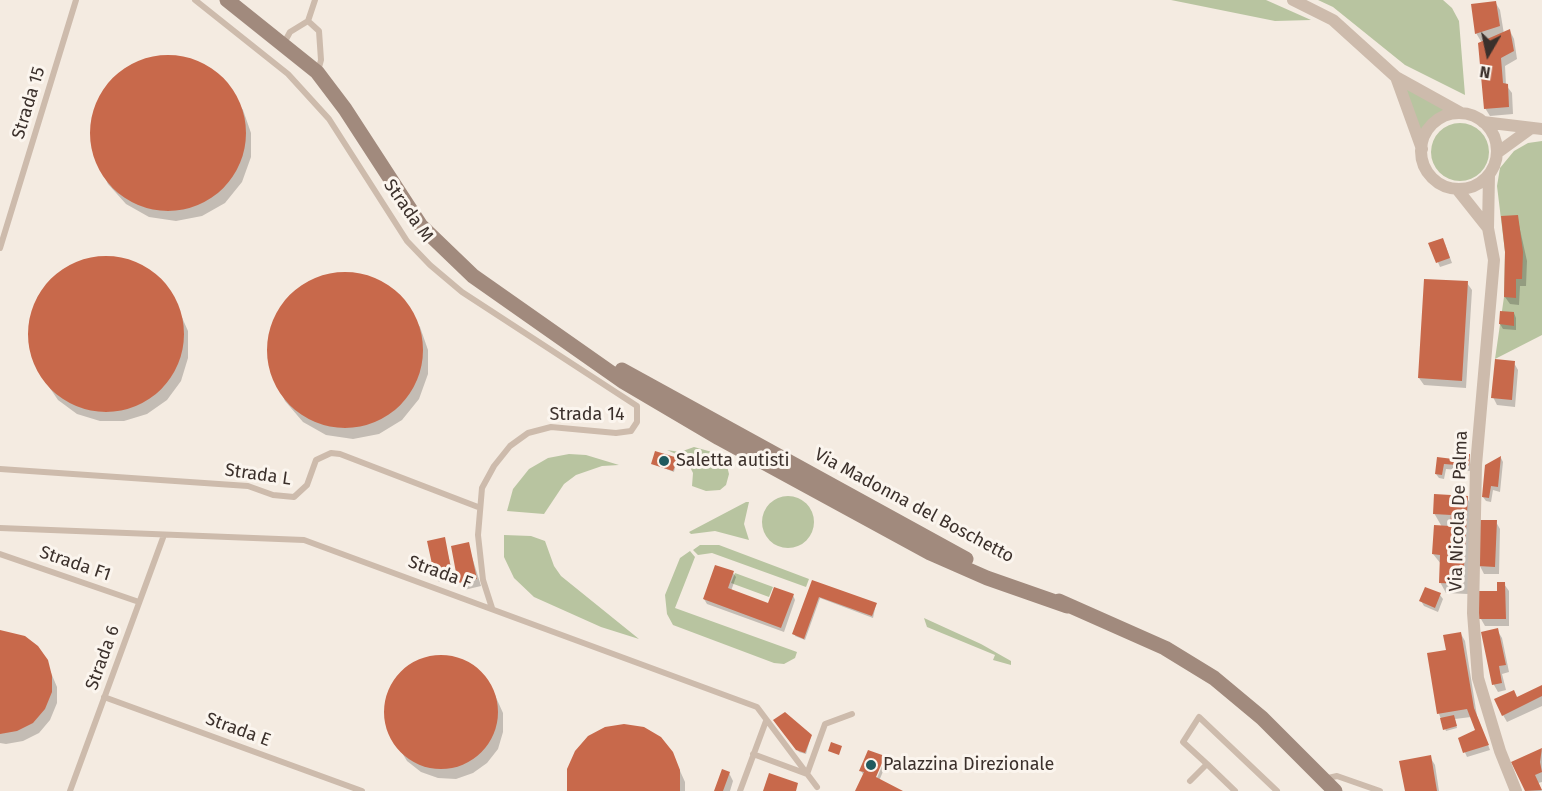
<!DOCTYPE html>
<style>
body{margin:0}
#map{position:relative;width:1542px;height:791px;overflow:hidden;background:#f4ebe1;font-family:"Fira Sans",sans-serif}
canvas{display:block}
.north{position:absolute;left:1458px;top:24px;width:60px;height:60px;-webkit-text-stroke:4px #fbf5ee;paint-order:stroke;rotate:189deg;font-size:16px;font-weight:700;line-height:24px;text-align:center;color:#3b302b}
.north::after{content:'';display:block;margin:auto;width:21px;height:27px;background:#3b302b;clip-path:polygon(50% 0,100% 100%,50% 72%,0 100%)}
</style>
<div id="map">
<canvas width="1542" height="791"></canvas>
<div class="north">N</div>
</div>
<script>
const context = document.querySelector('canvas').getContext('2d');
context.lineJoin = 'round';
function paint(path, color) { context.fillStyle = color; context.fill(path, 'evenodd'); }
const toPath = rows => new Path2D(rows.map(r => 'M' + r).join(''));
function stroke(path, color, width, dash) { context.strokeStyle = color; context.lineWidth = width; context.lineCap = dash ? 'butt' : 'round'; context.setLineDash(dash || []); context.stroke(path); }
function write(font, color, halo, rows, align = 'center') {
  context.font = font + ' "Fira Sans",sans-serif'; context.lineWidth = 6; context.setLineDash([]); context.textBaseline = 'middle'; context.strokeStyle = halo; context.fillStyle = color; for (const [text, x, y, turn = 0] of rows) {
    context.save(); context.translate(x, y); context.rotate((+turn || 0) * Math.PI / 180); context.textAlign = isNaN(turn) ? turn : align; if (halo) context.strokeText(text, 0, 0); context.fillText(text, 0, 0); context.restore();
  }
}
paint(toPath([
 [1171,0,1266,0,1311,20,1275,21],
 [1318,0,1443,0,1452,8,1459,21,1465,95,1405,65,1333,7],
 [1401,83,1448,111,1428,121,1421,134],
 '1431 152a29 29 0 1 1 58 0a29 29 0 1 1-58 0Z',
 [1542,141,1542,335,1495,359,1504,297,1505,252,1497,186,1500,168,1514,151,1528,143],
 [694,447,712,452,726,462,729,474,726,485,720,490,706,491,692,486,693,473,689,465,680,456,667,450,680,452],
 [569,454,586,455,619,465,602,466,576,475,564,484,544,514,507,511,513,489,529,469,548,458],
 '762 522a26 26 0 1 1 52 0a26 26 0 1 1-52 0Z',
 [746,502,749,502,744,524,749,540,715,531,691,534,689,532],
 [504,535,531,536,545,541,554,566,561,576,639,639,601,627,534,597,514,578,504,557],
 [700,545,719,545,809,579,806,587,712,553,698,555,693,550],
 [690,551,695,557,675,608,797,652,795,658,784,664,774,663,673,625,667,614,665,595,680,558],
 [735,573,773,587,769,597,731,583],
 [924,618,981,644,1011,661,1011,665,993,660,995,655,927,627]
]), '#b8c4a0');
paint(toPath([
 [1495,2,1500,10,1504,34,1510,31,1514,39,1517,59,1505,66,1506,85,1512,93,1513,114,1490,116,1485,108,1482,43,1476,33],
 [156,57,180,57,203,65,223,79,243,110,251,133,251,157,242,182,225,203,202,216,176,221,149,217,126,204,108,184,92,147,92,121,99,98,114,78,133,64],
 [1517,216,1527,261,1526,286,1520,286,1519,305,1510,304,1505,297],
 [1430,244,1445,244,1452,263,1440,267],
 [104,257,131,261,154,274,172,295,188,331,188,358,181,381,167,400,147,414,124,421,100,421,77,414,58,400,37,369,29,346,29,322,38,296,55,276,78,262],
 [333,275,357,275,380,282,400,296,420,327,428,350,428,374,419,399,402,420,379,434,353,439,326,435,303,422,285,401,270,365,269,338,277,315,291,296,310,282],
 [1467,283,1472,290,1466,388,1424,385,1419,378],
 [1514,313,1516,318,1516,330,1503,329,1500,324],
 [1514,363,1518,370,1515,407,1497,405,1493,397],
 [1469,456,1471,471,1446,469,1444,479,1439,478,1436,474,1438,459,1454,460],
 [1501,458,1503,462,1500,492,1493,490,1491,502,1486,501,1483,497,1487,466],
 [677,459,674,472,653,464],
 [1467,498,1473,508,1468,594,1446,593,1440,582,1441,564,1433,554,1442,527,1434,513],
 [1496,522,1500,529,1499,574,1484,574,1480,566],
 [444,539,454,578,439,582,436,577],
 [468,544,481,586,464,590,460,582],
 [733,573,736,577,731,591,769,605,793,595,795,600,784,632,707,604,704,599],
 [813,582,876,604,873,618,820,598,805,640,795,636],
 [1504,584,1509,591,1509,626,1485,626,1481,619],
 [1440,595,1443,599,1438,612,1424,606,1421,601],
 [1497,630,1502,638,1509,672,1502,674,1506,690,1498,692,1494,685],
 [0,631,25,637,46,661,57,687,57,703,50,720,39,733,23,741,6,744,0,743],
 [1461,634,1465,641,1477,716,1490,750,1467,757,1459,739,1477,731,1471,717,1455,719,1457,728,1446,731,1439,714,1429,654,1447,651],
 [442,656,461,660,477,669,490,684,503,713,503,732,498,749,487,763,473,773,456,779,438,778,421,772,407,761,391,735,386,718,387,700,394,683,406,668,423,659],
 [1542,686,1542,706,1507,722,1503,715,1517,698],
 [775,720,811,736,806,754,799,752],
 [1542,750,1542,782,1538,783,1542,791,1526,791,1513,763],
 [672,753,685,782,685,791,569,791],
 [884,757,871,784,874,785,885,759,887,762,879,781,900,791,857,791,864,776,861,771],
 [1430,757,1435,765,1439,791,1406,791],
 [729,773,733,781,730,791,716,791]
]), '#0003');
paint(toPath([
 [1496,1,1500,26,1475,34,1471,4],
 [1510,29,1514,51,1501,58,1503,83,1508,84,1509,107,1484,109,1478,43],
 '90 133a78 78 0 1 1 156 0a78 78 0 1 1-156 0Z',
 [1518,215,1523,252,1522,279,1516,279,1516,298,1504,297,1505,252,1501,216],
 [1443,238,1450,258,1436,263,1428,243],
 '28 334a78 78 0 1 1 156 0a78 78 0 1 1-156 0Z',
 '267 350a78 78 0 1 1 156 0a78 78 0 1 1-156 0Z',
 [1424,279,1468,281,1462,381,1418,378],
 [1500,311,1514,312,1514,326,1499,324],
 [1495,359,1515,361,1512,400,1491,398],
 [655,451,678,458,673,471,651,464],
 [1454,453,1470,454,1469,466,1444,464,1442,475,1435,474,1437,457,1453,459],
 [1501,456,1498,487,1491,486,1489,498,1482,497,1485,465],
 [1434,494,1468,496,1463,584,1439,583,1440,555,1432,554,1434,525,1450,526,1451,515,1433,514],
 [1480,520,1497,520,1495,567,1478,566],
 [445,537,452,574,435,578,427,541],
 [469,542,477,579,458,583,451,546],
 [715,565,734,571,728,588,768,603,774,587,794,594,781,628,703,599],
 [812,580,877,603,872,616,819,597,804,639,792,634],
 [1497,582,1505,582,1506,619,1479,619,1479,591,1497,591],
 [1425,587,1441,593,1435,608,1419,601],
 [1498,628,1506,665,1499,666,1502,683,1492,685,1481,632],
 [0,630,25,636,38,646,48,660,52,676,52,692,45,709,33,723,17,731,0,734],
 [1461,632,1474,708,1489,745,1463,753,1458,738,1475,730,1467,709,1437,714,1427,653,1446,650,1443,635],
 '384 712a57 57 0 1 1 114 0a57 57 0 1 1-114 0Z',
 [1542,685,1542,696,1502,716,1494,699,1514,690,1517,697],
 [785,712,812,735,805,753,796,750,773,720],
 [1454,715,1457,726,1443,730,1440,718],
 [624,724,644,727,661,737,673,752,680,770,680,791,567,791,567,769,575,751,588,736,605,727],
 [831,742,842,746,839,755,828,751],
 [1542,748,1540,762,1542,772,1535,775,1542,790,1525,791,1511,762],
 [868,750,885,756,876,777,903,791,855,791,864,772,859,771],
 [1431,755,1437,791,1405,791,1399,761],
 [722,769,730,772,723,791,714,791],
 [769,773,798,783,796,791,763,791]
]), '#c8694b');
stroke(toPath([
 [195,0,288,74,329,119,407,241,430,265,462,292,637,406,637,422,631,431,616,433,551,427,528,433,510,446,494,466,482,488,478,535,483,580,492,608],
 [308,21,315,0],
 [284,43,290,32,308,21,319,31,321,60,318,71],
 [0,248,76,0],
 [0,469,248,486,273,495,294,497,307,485,316,460,331,453,340,454,478,507],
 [0,528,304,540,757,707,817,787],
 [0,554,139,602],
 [104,697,362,791],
 [753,754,807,774,825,724,852,714],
 [1207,764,1235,791],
 [1324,779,1337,776,1380,791],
 [1190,781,1207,764,1183,742,1199,717,1277,791],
 [70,791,164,535],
 [740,791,766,721]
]), '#cdbbac', 6);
stroke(toPath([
 [1293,0,1333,20,1396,77,1461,113],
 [1396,77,1422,149],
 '1421 151a38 38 0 1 1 76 0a38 38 0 1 1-76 0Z',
 [1483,122,1542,129],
 [1497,153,1530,129],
 [1489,175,1488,228,1494,260,1476,465,1473,613,1478,678,1500,751,1516,791],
 [1457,189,1488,228]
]), '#cdbbac', 12);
stroke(toPath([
 [227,0,317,72,345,109,421,226,473,276,624,382,719,438,930,553,987,578,1067,606],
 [622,370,966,559],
 [1059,601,1165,648,1214,678,1262,718,1335,791]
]), '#a18a7d', 15);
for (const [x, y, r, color] of [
 [664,461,6,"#1f5a5e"],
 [871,765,6,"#1f5a5e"]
]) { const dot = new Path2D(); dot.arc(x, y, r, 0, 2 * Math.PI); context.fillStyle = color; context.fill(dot); stroke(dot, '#fbf5ee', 2); }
write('18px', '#3b302b', '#fbf5ee', [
 ["Strada 15",29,103,-73],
 ["Strada M",408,211,55],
 ["Strada 14",587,415],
 ["Strada L",258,475,8],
 ["Via Madonna del Boschetto",914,506,28],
 ["Via Nicola De Palma",1459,511,-88],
 ["Strada F1",75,564,19],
 ["Strada F",440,573,20],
 ["Strada 6",103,658,-70],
 ["Strada E",238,730,20]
]);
write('18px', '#3b302b', '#fbf5ee', [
 ["Saletta autisti",676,461],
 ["Palazzina Direzionale",883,765]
], 'left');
</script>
